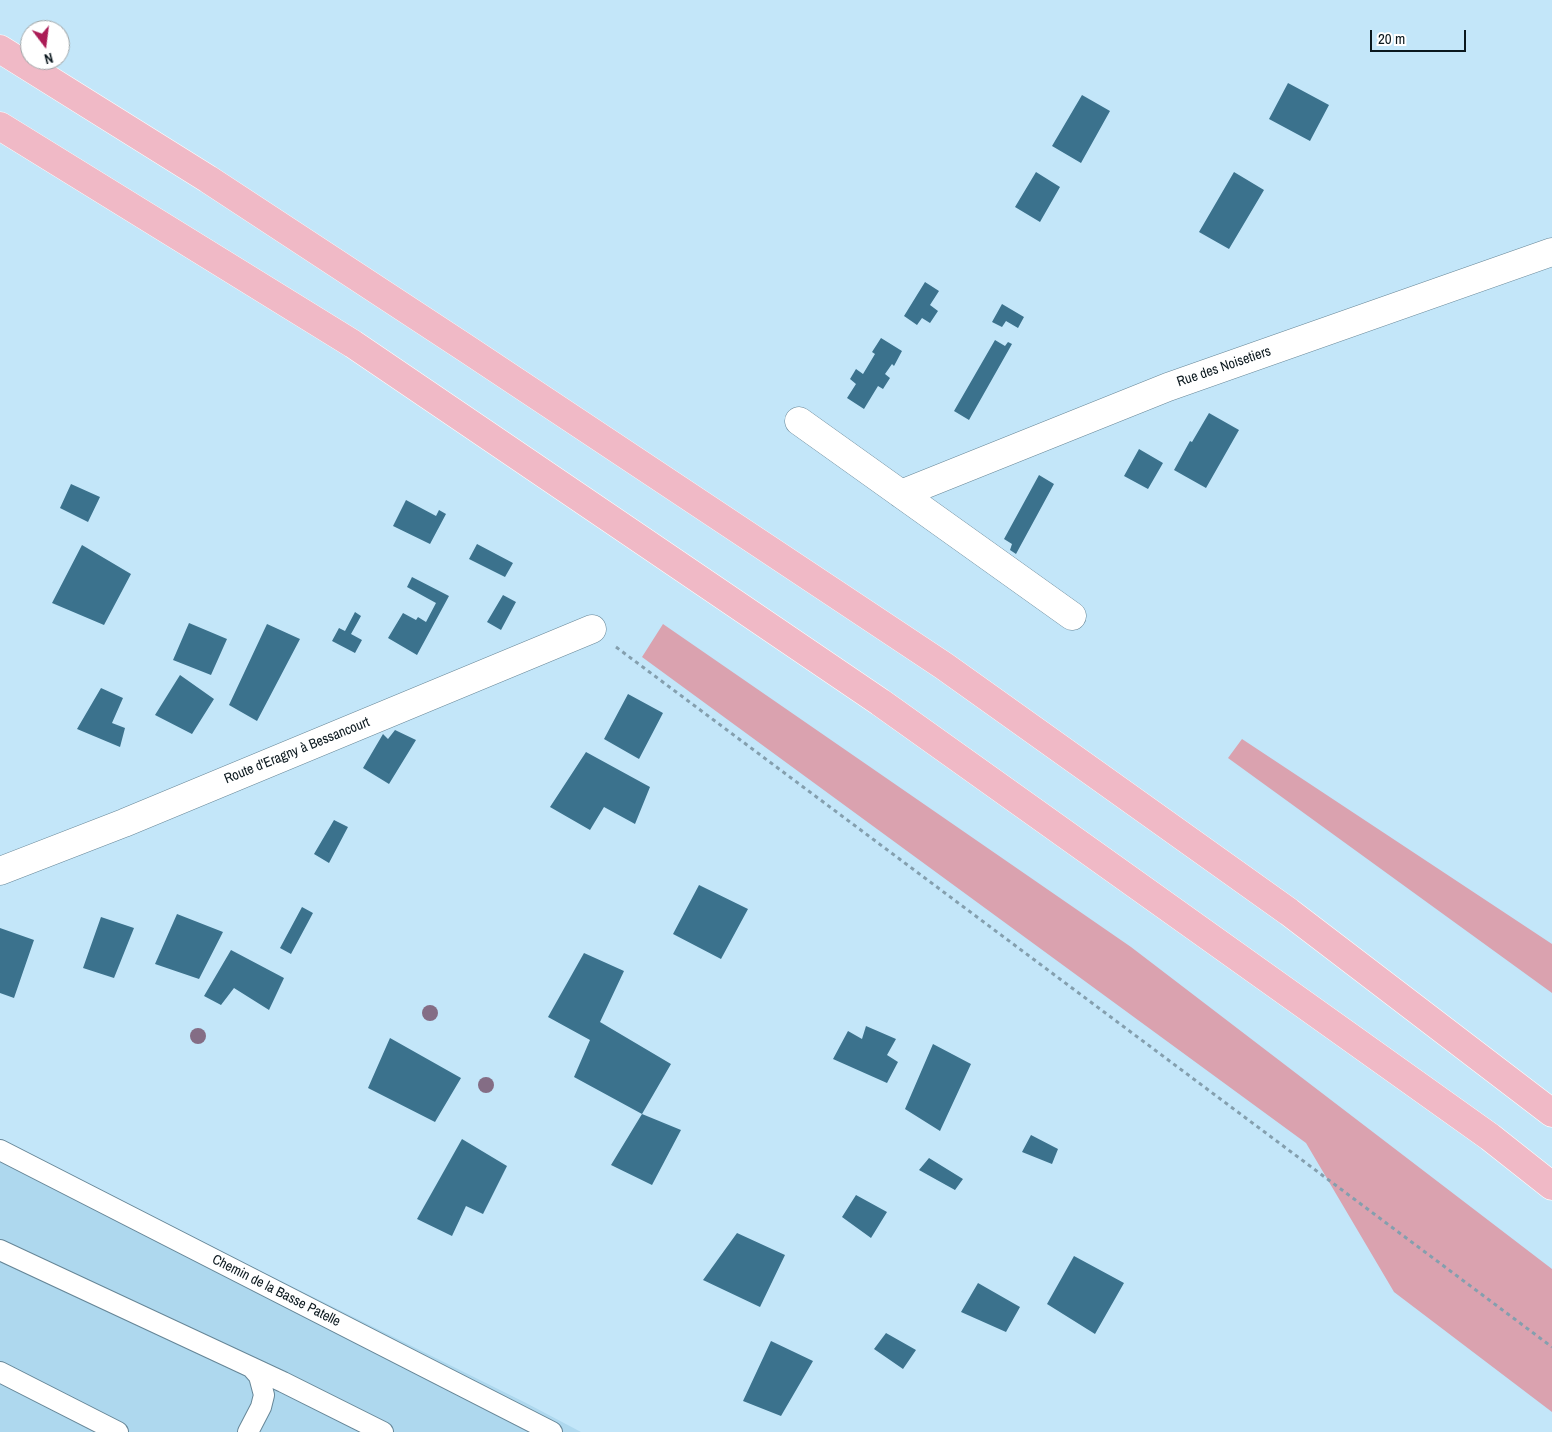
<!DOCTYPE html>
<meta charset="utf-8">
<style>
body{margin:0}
#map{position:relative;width:1552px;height:1432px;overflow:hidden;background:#c3e6f9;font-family:"Archivo Narrow",sans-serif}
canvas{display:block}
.north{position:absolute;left:20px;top:20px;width:50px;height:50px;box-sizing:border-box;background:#fff;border:1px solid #9da3a5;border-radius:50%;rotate:165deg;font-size:14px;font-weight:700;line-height:20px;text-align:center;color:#0b181e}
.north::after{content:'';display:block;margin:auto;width:18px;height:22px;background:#ab1c56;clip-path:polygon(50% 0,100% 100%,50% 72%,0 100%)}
.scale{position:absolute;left:1370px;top:30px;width:96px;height:22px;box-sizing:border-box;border:2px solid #0b181e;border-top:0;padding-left:6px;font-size:15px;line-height:18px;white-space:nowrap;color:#0b181e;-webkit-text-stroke:4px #fff;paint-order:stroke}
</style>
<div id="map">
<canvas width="1552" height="1432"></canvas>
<div class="north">N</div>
<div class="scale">20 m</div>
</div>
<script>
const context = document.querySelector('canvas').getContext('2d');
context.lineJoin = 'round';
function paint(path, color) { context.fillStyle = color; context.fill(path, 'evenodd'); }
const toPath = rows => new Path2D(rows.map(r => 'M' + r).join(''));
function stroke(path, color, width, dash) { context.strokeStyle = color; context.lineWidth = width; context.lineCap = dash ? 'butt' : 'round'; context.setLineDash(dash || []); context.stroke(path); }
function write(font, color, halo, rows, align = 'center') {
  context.font = font + ' "Archivo Narrow",sans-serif'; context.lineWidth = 4; context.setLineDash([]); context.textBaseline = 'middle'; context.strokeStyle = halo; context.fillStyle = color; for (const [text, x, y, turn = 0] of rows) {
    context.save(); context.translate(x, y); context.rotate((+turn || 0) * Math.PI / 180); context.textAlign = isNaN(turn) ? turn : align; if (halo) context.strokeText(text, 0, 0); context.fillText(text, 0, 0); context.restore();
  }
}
paint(toPath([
 [0,1141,526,1403,581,1432,0,1432]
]), '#aed8ee');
paint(toPath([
 [663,624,1131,947,1552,1269,1552,1412,1394,1292,1306,1143,642,657],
 [1242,739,1552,944,1552,993,1228,758]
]), '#daa2af');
paint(toPath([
 [1288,83,1329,105,1310,141,1269,119],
 [1082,95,1110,111,1081,163,1052,146],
 [1036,172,1060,187,1040,222,1015,207],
 [1234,172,1264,190,1229,249,1199,232],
 [925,282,939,291,930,305,938,311,930,323,922,318,917,325,904,316],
 [1002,304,1024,317,1018,328,1006,321,1002,327,992,322],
 [881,338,902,351,894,366,892,364,885,374,890,378,883,389,878,386,864,409,847,398,856,384,850,379,856,369,863,374,875,354,872,352],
 [995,340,1005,346,1008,342,1012,344,969,420,954,411],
 [1209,413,1239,430,1206,488,1174,470,1190,441,1192,442],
 [1139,449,1163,463,1148,489,1124,476],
 [1039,475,1054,484,1016,554,1010,550,1012,544,1004,539],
 [71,484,100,497,88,522,60,508],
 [406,500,436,516,439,510,446,514,430,544,393,526],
 [477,544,513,563,505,577,469,559],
 [82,545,131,574,104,625,52,603],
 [412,577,449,596,417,655,388,638,403,613,416,620,418,617,426,622,436,603,407,587],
 [503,595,516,602,501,630,487,622],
 [355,612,361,616,351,634,362,640,355,653,332,641,339,628,345,631],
 [189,623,227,639,211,675,173,660],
 [267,624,300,639,257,721,229,705],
 [180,675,214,699,192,734,155,715],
 [101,688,123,698,112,723,125,728,120,747,77,729],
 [628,694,663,713,639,759,604,739],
 [395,730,416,740,389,784,363,768,383,734,388,739],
 [586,752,650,787,635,824,604,807,590,830,550,807],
 [334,820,348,827,329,863,314,854],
 [699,885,748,909,721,959,673,934],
 [302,907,313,913,291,954,280,948],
 [177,914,223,932,199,979,155,964],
 [101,917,134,928,114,978,83,968],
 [0,928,34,940,14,998,0,993],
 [231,950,284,978,269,1010,234,988,221,1005,204,996],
 [584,953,624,971,600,1022,671,1064,642,1114,574,1077,590,1040,548,1017],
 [866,1026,896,1039,887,1055,898,1062,887,1083,833,1059,848,1031,862,1039],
 [390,1038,461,1078,435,1122,368,1088],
 [933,1044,971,1064,940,1131,905,1109],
 [642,1114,681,1130,652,1185,611,1165],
 [1031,1135,1058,1149,1052,1164,1022,1152],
 [462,1139,507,1166,483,1214,466,1206,452,1236,417,1219],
 [929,1158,963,1179,955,1190,919,1170],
 [856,1195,887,1212,871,1238,842,1217],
 [737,1233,785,1255,760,1307,703,1280],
 [1074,1256,1124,1283,1095,1334,1047,1304],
 [978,1283,1020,1307,1006,1332,961,1312],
 [886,1333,916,1350,903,1369,874,1349],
 [771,1341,813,1361,781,1416,743,1401]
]), '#3b728d');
const lane = toPath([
 [0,1150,552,1432],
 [0,1250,283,1382,383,1432],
 [0,1372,118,1432],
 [248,1432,261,1407,264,1395,259,1376,252,1368]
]);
const street = toPath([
 [799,421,1072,616],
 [901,494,1168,387,1552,252],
 [0,871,124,823,592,629]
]);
const highway = toPath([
 [0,49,208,179,467,349,944,666,1289,912,1552,1113],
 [0,126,353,344,880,702,1490,1137,1552,1186]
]);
stroke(lane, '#668697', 22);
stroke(street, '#668697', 29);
stroke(highway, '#fff', 29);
stroke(toPath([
 [616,647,1552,1347]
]), '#849fae', 3, [4, 4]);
stroke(lane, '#fff', 20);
stroke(street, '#fff', 28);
stroke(highway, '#f0b9c6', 28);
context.fillStyle = '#846d85';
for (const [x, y] of [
 [430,1013],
 [198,1036],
 [486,1085]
]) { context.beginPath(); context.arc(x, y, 8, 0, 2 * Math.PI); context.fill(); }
write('14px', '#0b181e', '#fff', [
 ["Rue des Noisetiers",1224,367,-19],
 ["Route d'Eragny à Bessancourt",297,751,-22],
 ["Chemin de la Basse Patelle",276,1291,27]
]);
</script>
